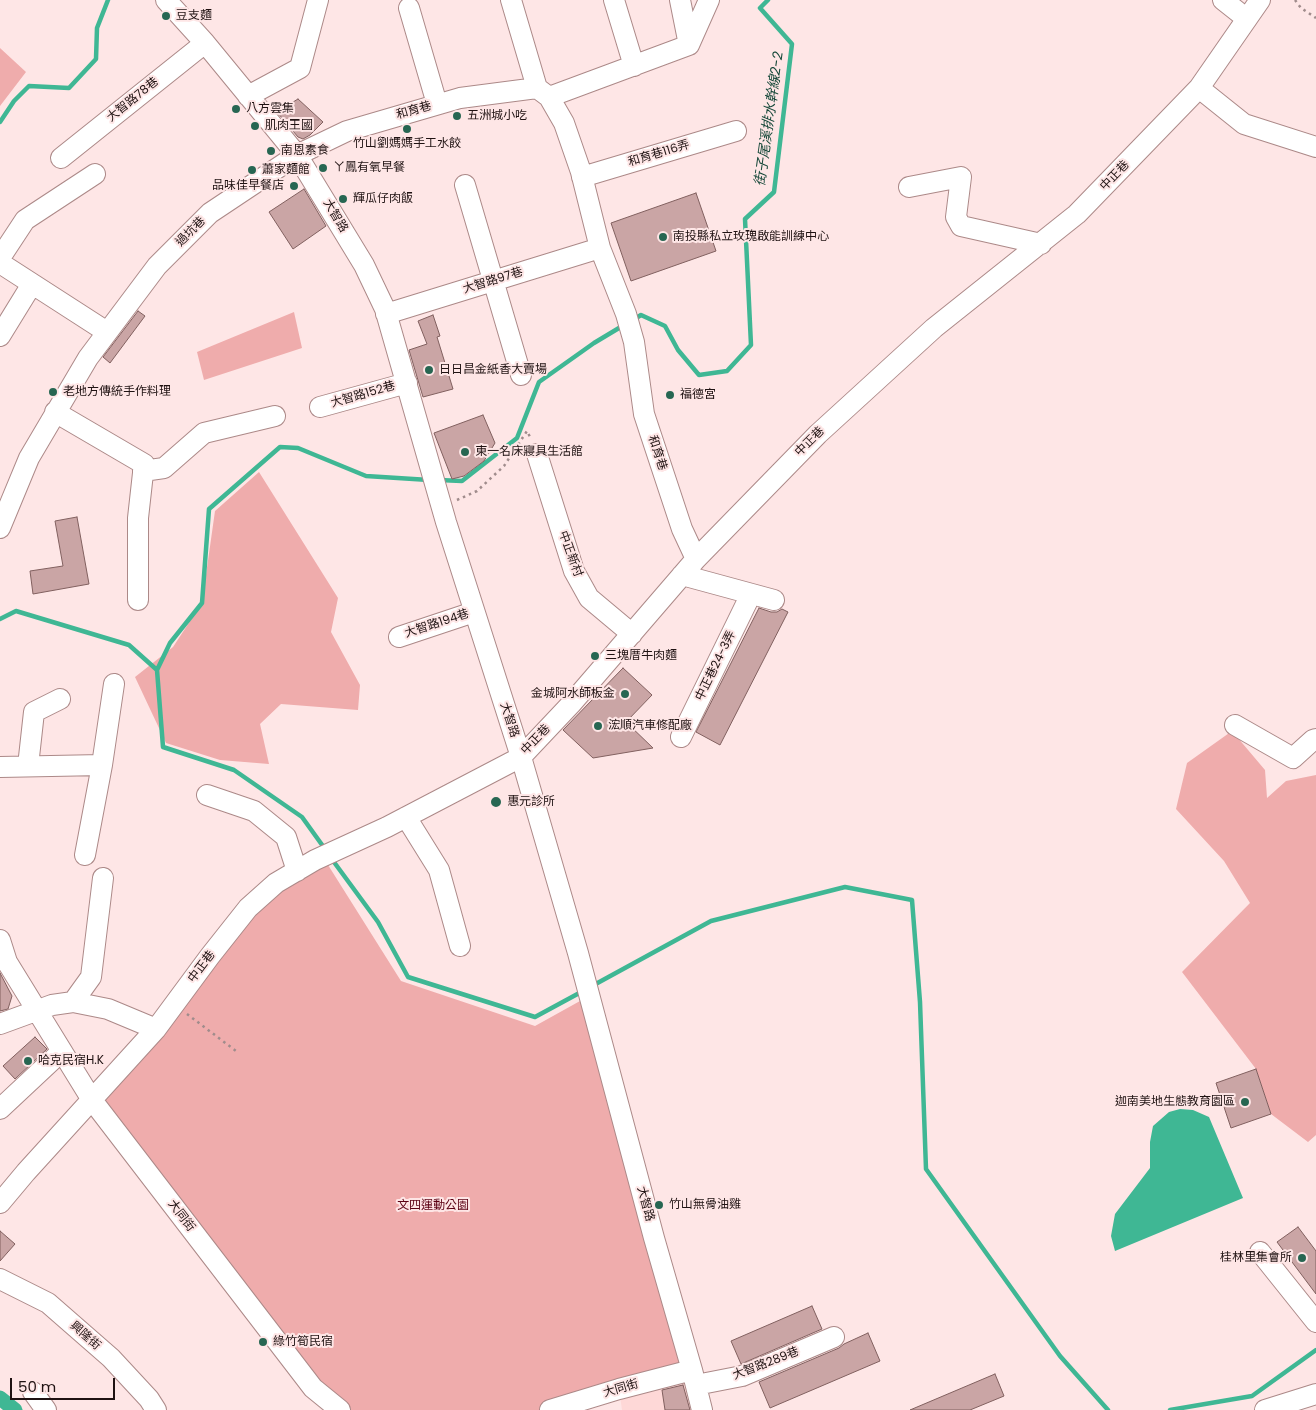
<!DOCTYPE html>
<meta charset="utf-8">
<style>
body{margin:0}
#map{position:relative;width:1316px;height:1410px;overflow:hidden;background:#fee6e6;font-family:Poppins,sans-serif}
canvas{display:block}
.scale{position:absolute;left:10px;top:1378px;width:105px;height:22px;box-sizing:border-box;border:2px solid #1f1212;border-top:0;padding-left:6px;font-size:15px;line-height:18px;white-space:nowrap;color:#1f1212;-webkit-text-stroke:4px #fee6e6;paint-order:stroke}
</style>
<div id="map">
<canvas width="1316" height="1410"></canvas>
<div class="scale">50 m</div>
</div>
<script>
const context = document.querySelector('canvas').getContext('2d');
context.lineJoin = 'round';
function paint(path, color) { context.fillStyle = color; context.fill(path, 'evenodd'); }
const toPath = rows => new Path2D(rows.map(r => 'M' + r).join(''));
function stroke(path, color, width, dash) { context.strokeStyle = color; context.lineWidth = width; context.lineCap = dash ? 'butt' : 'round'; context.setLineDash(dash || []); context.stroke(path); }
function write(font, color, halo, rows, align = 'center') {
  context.font = font + ' Poppins,"Noto Sans TC",sans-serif'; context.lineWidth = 4; context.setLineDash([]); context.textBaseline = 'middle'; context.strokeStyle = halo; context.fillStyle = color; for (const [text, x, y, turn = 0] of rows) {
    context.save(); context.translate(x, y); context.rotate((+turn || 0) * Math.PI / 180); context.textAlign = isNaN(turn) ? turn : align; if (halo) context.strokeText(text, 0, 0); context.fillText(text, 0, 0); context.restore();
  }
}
paint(toPath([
 [687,1372,696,1410,622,1410,619,1389]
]), '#fed8d7');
paint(toPath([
 [0,48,26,72,0,106],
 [294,312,302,348,204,380,197,352],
 [259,472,338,598,331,632,360,685,358,710,281,704,260,724,269,764,220,760,166,743,135,677,173,647,202,603,215,511],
 [1232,731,1265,770,1267,798,1286,781,1316,775,1316,1135,1308,1142,1271,1114,1256,1069,1182,972,1250,903,1224,861,1176,809,1187,763],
 [323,857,401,981,535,1026,589,996,692,1370,545,1410,348,1410,313,1388,98,1100,248,908]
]), '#efacac');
paint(toPath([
 [1180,1109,1193,1110,1209,1117,1243,1198,1115,1251,1111,1236,1115,1214,1150,1168,1150,1142,1153,1126,1169,1112]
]), '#3fb794');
stroke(toPath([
 [0,122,14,101,29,86,69,88,96,59,97,28,108,0],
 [633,320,641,315,665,326,678,350,699,375,727,371,751,345,745,219,774,192,792,44,760,8,768,0],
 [439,480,462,481,517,438,539,382,594,343,624,325],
 [0,619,16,611,129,645,157,670,163,747,234,770,302,817,325,849],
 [157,670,170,643,202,603,209,509,280,447,298,448,366,476,429,480],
 [331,858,378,922,408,977,535,1017,583,991],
 [592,986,711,921,845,887,912,900,920,1002,926,1169,1060,1356,1108,1410],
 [1170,1410,1252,1396,1316,1350]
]), '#3fb794', 4.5);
stroke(toPath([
 [0,1398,15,1410]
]), '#3fb794', 15);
const building = toPath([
 [298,99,323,122,310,135,303,139,298,137,277,112,298,99],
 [304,189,326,226,293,249,269,212,304,189],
 [696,193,716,251,631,281,611,223,696,193],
 [138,311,145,316,110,363,103,357,138,311],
 [433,315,440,336,437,337,453,389,423,397,409,350,427,344,418,321,433,315],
 [483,415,495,443,484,461,464,476,452,479,434,433,483,415],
 [77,517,89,584,33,594,30,571,63,566,55,521,77,517],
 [759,608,771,612,777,612,782,609,788,612,720,745,696,732,759,608],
 [623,668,652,695,626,722,653,748,593,758,563,730,623,668],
 [0,973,12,996,8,1009,0,1011,0,973],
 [35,1037,47,1049,15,1079,3,1066,35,1037],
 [1256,1069,1271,1114,1231,1128,1216,1083,1256,1069],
 [1298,1227,1316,1251,1316,1294,1277,1242,1298,1227],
 [0,1231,15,1244,0,1261,0,1231],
 [812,1306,822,1329,741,1364,731,1341,812,1306],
 [868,1333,880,1361,770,1408,759,1382,839,1348,844,1344,868,1333],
 [995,1374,1004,1396,970,1410,910,1410,995,1374],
 [683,1385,690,1410,665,1410,662,1390,683,1385]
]);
paint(building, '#caa5a5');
stroke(building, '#81605f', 1);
const minor = toPath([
 [166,0,205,43,297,155,364,265,385,309,446,522,521,757,578,953,654,1238,692,1370,702,1410],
 [511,0,537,88],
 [614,0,634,66],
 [680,0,689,45],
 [1223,0,1247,19],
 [409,8,437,104],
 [1199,88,1244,124,1316,147],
 [248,96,300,68,318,0],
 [549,97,689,45,709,0],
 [61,158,205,43],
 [582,177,736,131],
 [465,185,521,375],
 [909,187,961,177,956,217,961,226,1041,244],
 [0,258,25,220,95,174],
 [0,263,107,332],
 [386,314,600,248],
 [0,336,32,284],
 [320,407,407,383],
 [55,412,144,464,138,518,138,600],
 [537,454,574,571,589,598,632,634],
 [143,471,164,468,204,433,275,416],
 [0,528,29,458,88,358,157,266,210,213,297,155,347,131,460,98,537,88,549,97,564,123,581,172,600,248,626,314,634,342,644,414,682,529,696,559],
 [682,575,774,600],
 [399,637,474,612],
 [1235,725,1293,758,1313,740,1316,739],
 [681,737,751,594],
 [28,766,34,712,60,699],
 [0,767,102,765],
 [207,795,254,811,286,837,297,871],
 [406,817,439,870,460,946],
 [85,855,102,765,114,684],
 [0,940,7,962,92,1100,313,1388,340,1410],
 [73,1002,91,977,103,878],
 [0,1024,52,1005,73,1002,108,1009,156,1029],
 [0,1109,62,1051],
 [0,1203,26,1172,156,1029,210,956,248,908,276,883,315,860,387,827,521,757,571,704,696,559,818,434,934,328,1077,214,1199,88,1260,0],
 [1260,1252,1316,1322],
 [0,1279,48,1303,111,1358,149,1399,156,1410],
 [696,1385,742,1376,834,1337],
 [33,1392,46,1410],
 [550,1410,619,1389,692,1370],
 [1265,1410,1316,1394]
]);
stroke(minor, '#ac8988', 22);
stroke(toPath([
 [1295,0,1301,8,1316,18],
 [457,500,477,491,504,466,527,431,531,439],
 [187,1014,236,1051]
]), '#a08c8c', 2.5, [2.5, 4]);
stroke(minor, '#fff', 20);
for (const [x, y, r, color] of [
 [166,16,5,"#276652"],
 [236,109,5,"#276652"],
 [457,116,5,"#276652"],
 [255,126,5,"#276652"],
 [407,129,5,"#276652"],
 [271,151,5,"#276652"],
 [323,168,5,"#276652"],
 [252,170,5,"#276652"],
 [294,186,5,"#276652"],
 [343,199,5,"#276652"],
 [663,237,5,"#276652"],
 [429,370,5,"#276652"],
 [53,392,5,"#276652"],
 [670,395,5,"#276652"],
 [465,452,5,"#276652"],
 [595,656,5,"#276652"],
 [625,694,5,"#276652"],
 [598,726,5,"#276652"],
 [496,802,6,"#276652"],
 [28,1061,5,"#276652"],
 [1245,1102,5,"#276652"],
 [659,1205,5,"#276652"],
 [1302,1258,5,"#276652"],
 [263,1342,5,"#276652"]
]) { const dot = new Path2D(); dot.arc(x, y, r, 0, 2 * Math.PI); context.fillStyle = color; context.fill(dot); stroke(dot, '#fee6e6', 2); }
write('12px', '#1f1212', '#fee6e6', [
 ["豆支麵",176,16],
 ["八方雲集",246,109],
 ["五洲城小吃",467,116],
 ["肌肉王國",265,126],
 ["竹山劉媽媽手工水餃",407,144,"center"],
 ["南恩素食",281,151],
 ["ㄚ鳳有氧早餐",333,168],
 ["蕭家麵館",262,170],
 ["品味佳早餐店",284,186,"right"],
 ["輝瓜仔肉飯",353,199],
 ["南投縣私立玫瑰啟能訓練中心",673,237],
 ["日日昌金紙香大賣場",439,370],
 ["老地方傳統手作料理",63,392],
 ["福德宮",680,395],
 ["東一名床寢具生活館",475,452],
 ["三塊厝牛肉麵",605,656],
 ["金城阿水師板金",615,694,"right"],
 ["浤順汽車修配廠",608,726],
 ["惠元診所",507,802],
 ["哈克民宿H.K",38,1061],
 ["迦南美地生態教育園區",1235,1102,"right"],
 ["竹山無骨油雞",669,1205],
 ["桂林里集會所",1292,1258,"right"],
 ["綠竹筍民宿",273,1342]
], 'left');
write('12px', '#1f1212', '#fee6e6', [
 ["大智路78巷",133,100,-39],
 ["和育巷",414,111,-16],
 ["和育巷116弄",659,154,-17],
 ["中正巷",1115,176,-46],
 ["大智路",335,216,59],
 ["過坑巷",191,232,-45],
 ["大智路97巷",493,281,-17],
 ["大智路152巷",363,395,-16],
 ["中正巷",810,442,-45],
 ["和育巷",657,453,72],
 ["中正新村",570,554,70],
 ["大智路194巷",437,624,-18],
 ["中正巷24-3弄",716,666,-64],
 ["大智路",509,720,72],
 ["中正巷",536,740,-46],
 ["中正巷",202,967,-53],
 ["大智路",645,1204,75],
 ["大同街",181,1216,53],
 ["興隆街",85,1336,41],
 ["大智路289巷",766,1364,-21],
 ["大同街",621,1389,-16]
]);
write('12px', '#5b0113', '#fee6e6', [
 ["文四運動公園",433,1206]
]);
write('italic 14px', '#164839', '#fee6e6', [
 ["街子尾溪排水幹線2-2",770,119,-82]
]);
</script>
